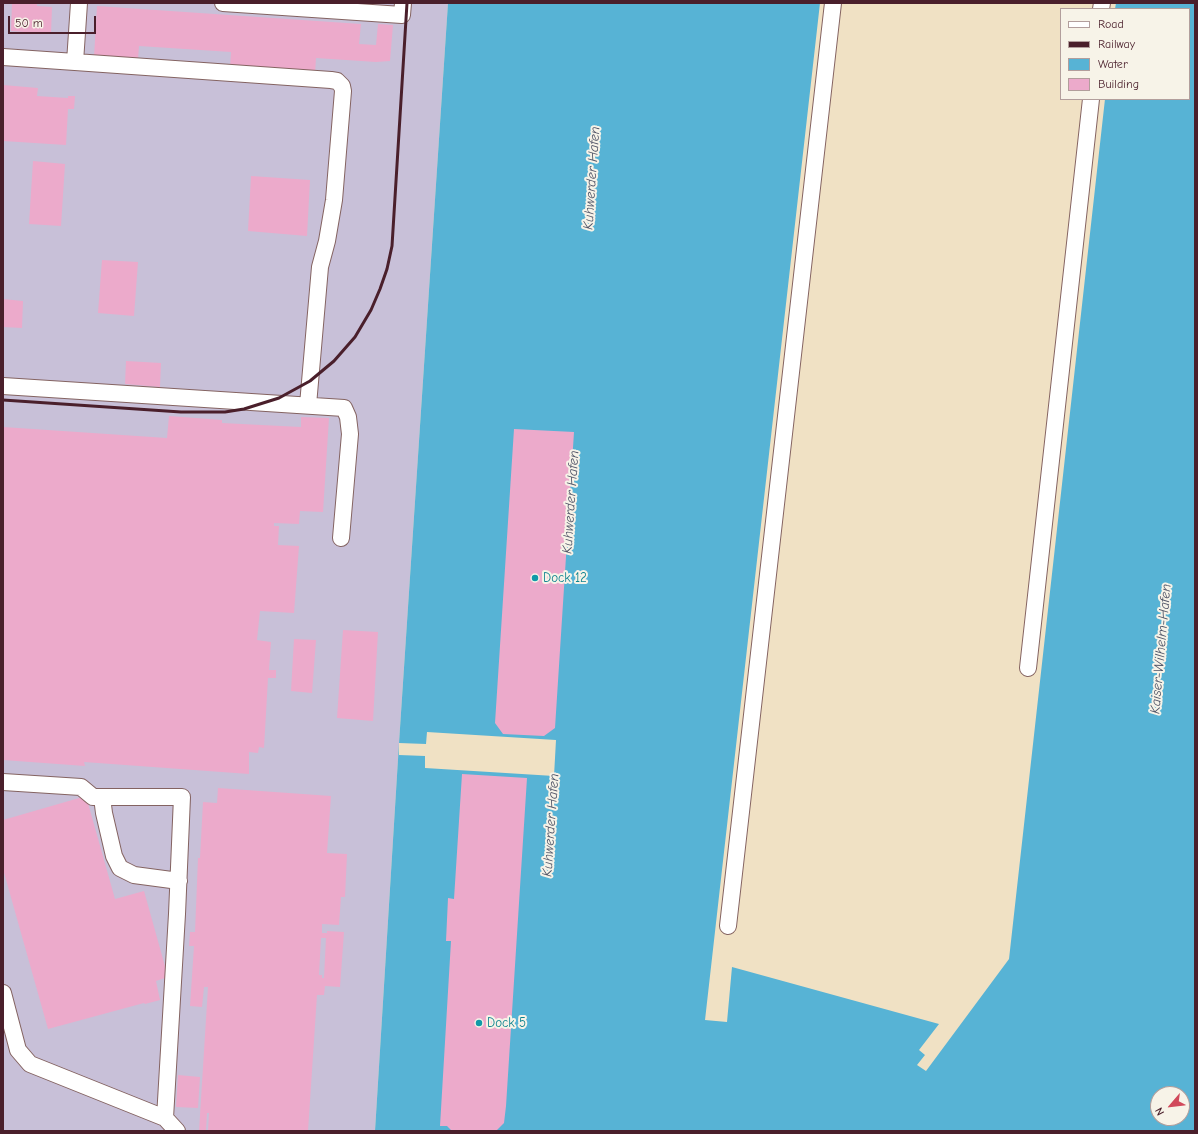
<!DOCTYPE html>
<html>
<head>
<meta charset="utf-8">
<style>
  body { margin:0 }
  #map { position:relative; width:1198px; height:1134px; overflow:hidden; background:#f0e1c4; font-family:"Comic Neue",sans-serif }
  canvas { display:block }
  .frame { position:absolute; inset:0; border:4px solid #4a1f2b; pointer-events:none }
  .legend { position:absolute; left:1060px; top:8px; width:130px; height:92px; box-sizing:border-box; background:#f7f3e8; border:1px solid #b29e9c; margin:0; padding:5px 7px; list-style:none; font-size:12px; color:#4a1f2b }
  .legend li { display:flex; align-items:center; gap:8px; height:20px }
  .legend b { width:20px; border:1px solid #b29e9c }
  .north { position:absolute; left:1150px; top:1086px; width:40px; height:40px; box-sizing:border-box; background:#f7f3e8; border:1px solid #b29e9c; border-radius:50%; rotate:242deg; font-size:11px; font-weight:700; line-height:16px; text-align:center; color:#4a1f2b }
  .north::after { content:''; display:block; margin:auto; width:14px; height:18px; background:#d1495b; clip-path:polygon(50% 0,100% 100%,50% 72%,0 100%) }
  .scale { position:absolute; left:8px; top:16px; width:88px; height:18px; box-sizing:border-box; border:2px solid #4a1f2b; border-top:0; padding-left:5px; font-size:12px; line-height:14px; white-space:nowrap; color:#4a1f2b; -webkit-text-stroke:3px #f7f3e8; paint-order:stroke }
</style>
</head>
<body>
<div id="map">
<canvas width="1198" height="1134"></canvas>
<div class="frame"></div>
<ul class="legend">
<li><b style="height:5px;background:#fff"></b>Road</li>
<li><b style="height:5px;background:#4a1f2b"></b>Railway</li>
<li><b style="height:11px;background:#57b3d5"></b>Water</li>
<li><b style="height:11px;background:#ecaacb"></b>Building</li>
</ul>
<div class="north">N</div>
<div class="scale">50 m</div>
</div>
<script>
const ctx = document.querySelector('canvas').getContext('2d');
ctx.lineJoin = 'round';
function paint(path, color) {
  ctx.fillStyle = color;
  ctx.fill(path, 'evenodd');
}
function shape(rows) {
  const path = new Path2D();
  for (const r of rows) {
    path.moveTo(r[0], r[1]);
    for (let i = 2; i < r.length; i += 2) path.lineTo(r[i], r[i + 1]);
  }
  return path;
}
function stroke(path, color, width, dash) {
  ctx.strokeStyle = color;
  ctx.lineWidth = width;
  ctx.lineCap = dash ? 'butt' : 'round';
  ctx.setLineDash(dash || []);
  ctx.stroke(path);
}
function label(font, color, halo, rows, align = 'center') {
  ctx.font = font + ' "Comic Neue",sans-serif';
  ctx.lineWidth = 4;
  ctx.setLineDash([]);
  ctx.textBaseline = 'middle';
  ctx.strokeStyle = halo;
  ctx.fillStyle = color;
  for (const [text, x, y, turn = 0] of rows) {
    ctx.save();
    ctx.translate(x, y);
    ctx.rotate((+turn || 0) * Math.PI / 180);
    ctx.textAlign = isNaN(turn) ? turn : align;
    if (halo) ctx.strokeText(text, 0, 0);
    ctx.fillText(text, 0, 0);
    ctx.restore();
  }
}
const industrial = shape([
  [3,3,448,3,399,743,375,1131,3,1131]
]);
const water = shape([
  [448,3,820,3,705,1020,727,1022,732,967,939,1024,919,1050,925,1055,917,1065,926,1071,1009,959,1105,99,1189,99,1189,9,1115,9,1116,3,1195,3,1195,1131,375,1131,399,743],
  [1158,1094,1182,1094,1182,1118,1158,1118]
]);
const pier = shape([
  [427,732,556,740,554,776,425,768,425,756,399,755,399,743,426,744]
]);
const building = shape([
  [12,3,37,3,37,6,52,7,51,34,11,31],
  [97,6,361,24,359,44,376,45,378,24,393,25,390,61,376,62,316,58,315,74,230,68,231,52,139,46,138,60,94,57],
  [3,85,38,88,37,96,68,98,68,96,75,96,74,109,68,109,66,145,3,141],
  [33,161,65,164,61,226,29,224],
  [251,176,310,180,307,236,248,231],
  [102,260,138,262,134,316,98,313],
  [3,299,23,301,22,328,3,327],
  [126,361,161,363,160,387,125,384],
  [169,416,222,420,222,423,301,427,301,417,329,418,323,512,300,511,299,524,274,523,274,526,279,526,278,545,299,546,294,613,260,611,257,640,271,642,269,670,276,670,276,678,268,678,264,748,259,747,258,753,249,752,249,774,84,762,85,766,3,760,3,427,167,438],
  [514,429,574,432,555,728,544,736,503,734,495,723],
  [343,630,378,632,373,721,337,718],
  [294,639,316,640,312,693,291,691],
  [462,774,527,778,506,1106,504,1123,496,1131,452,1131,447,1126,440,1126,451,941,446,941,448,898,454,899],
  [218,788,331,796,327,853,347,854,345,897,341,897,339,925,322,924,322,933,327,933,327,931,344,932,340,987,325,986,324,995,317,995,308,1131,208,1131,209,1113,207,1113,206,1131,199,1131,208,987,204,987,202,1007,190,1006,194,946,189,946,190,932,195,932,198,858,200,858,203,802,217,803],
  [321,938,326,938,324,978,322,978,322,975,319,975],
  [86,796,115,899,144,891,168,977,156,981,160,1000,145,1004,144,1003,48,1029,3,869,3,820],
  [178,1075,200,1077,198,1108,176,1107]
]);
const minor = shape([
  [223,3,402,15,403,3],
  [1101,9,1102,3],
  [3,57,75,62,79,3],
  [75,62,331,80,337,81,342,86,343,91,334,200,327,241,320,267,308,405],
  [3,386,344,408,348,417,350,434,341,538],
  [1028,668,1091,99],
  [3,782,81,787,93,797,182,797,177,914,165,1118],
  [102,797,104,813,114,856,120,868,134,875,179,881],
  [728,926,833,3],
  [3,993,18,1050,30,1064,165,1118,177,1131]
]);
const rail = shape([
  [3,400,181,412,225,412,244,409,279,398,310,381,334,361,355,337,371,310,380,289,387,269,392,246,407,3]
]);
const markers = [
  [535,578,4,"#0f9aa8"],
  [479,1023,4,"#0f9aa8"]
];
const cultureNames = [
  ["Dock 12",543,578],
  ["Dock 5",487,1023]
];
const waterNames = [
  ["Kuhwerder Hafen",592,178,-86],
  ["Kuhwerder Hafen",571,502,-86],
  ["Kaiser-Wilhelm-Hafen",1161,649,-85],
  ["Kuhwerder Hafen",551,825,-86]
];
paint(industrial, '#c8c0d8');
paint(water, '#57b3d5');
paint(pier, '#f0e1c4');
paint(building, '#ecaacb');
stroke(minor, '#846361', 18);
stroke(minor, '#fff', 16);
stroke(rail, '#4a1f2b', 3);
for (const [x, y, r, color] of markers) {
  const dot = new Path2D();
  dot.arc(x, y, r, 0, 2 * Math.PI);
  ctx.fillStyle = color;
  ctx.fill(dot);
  stroke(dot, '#f7f3e8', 1.5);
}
label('13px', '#0d838f', '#f7f3e8', cultureNames, 'left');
label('italic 14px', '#4f5366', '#f7f3e8', waterNames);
</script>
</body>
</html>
